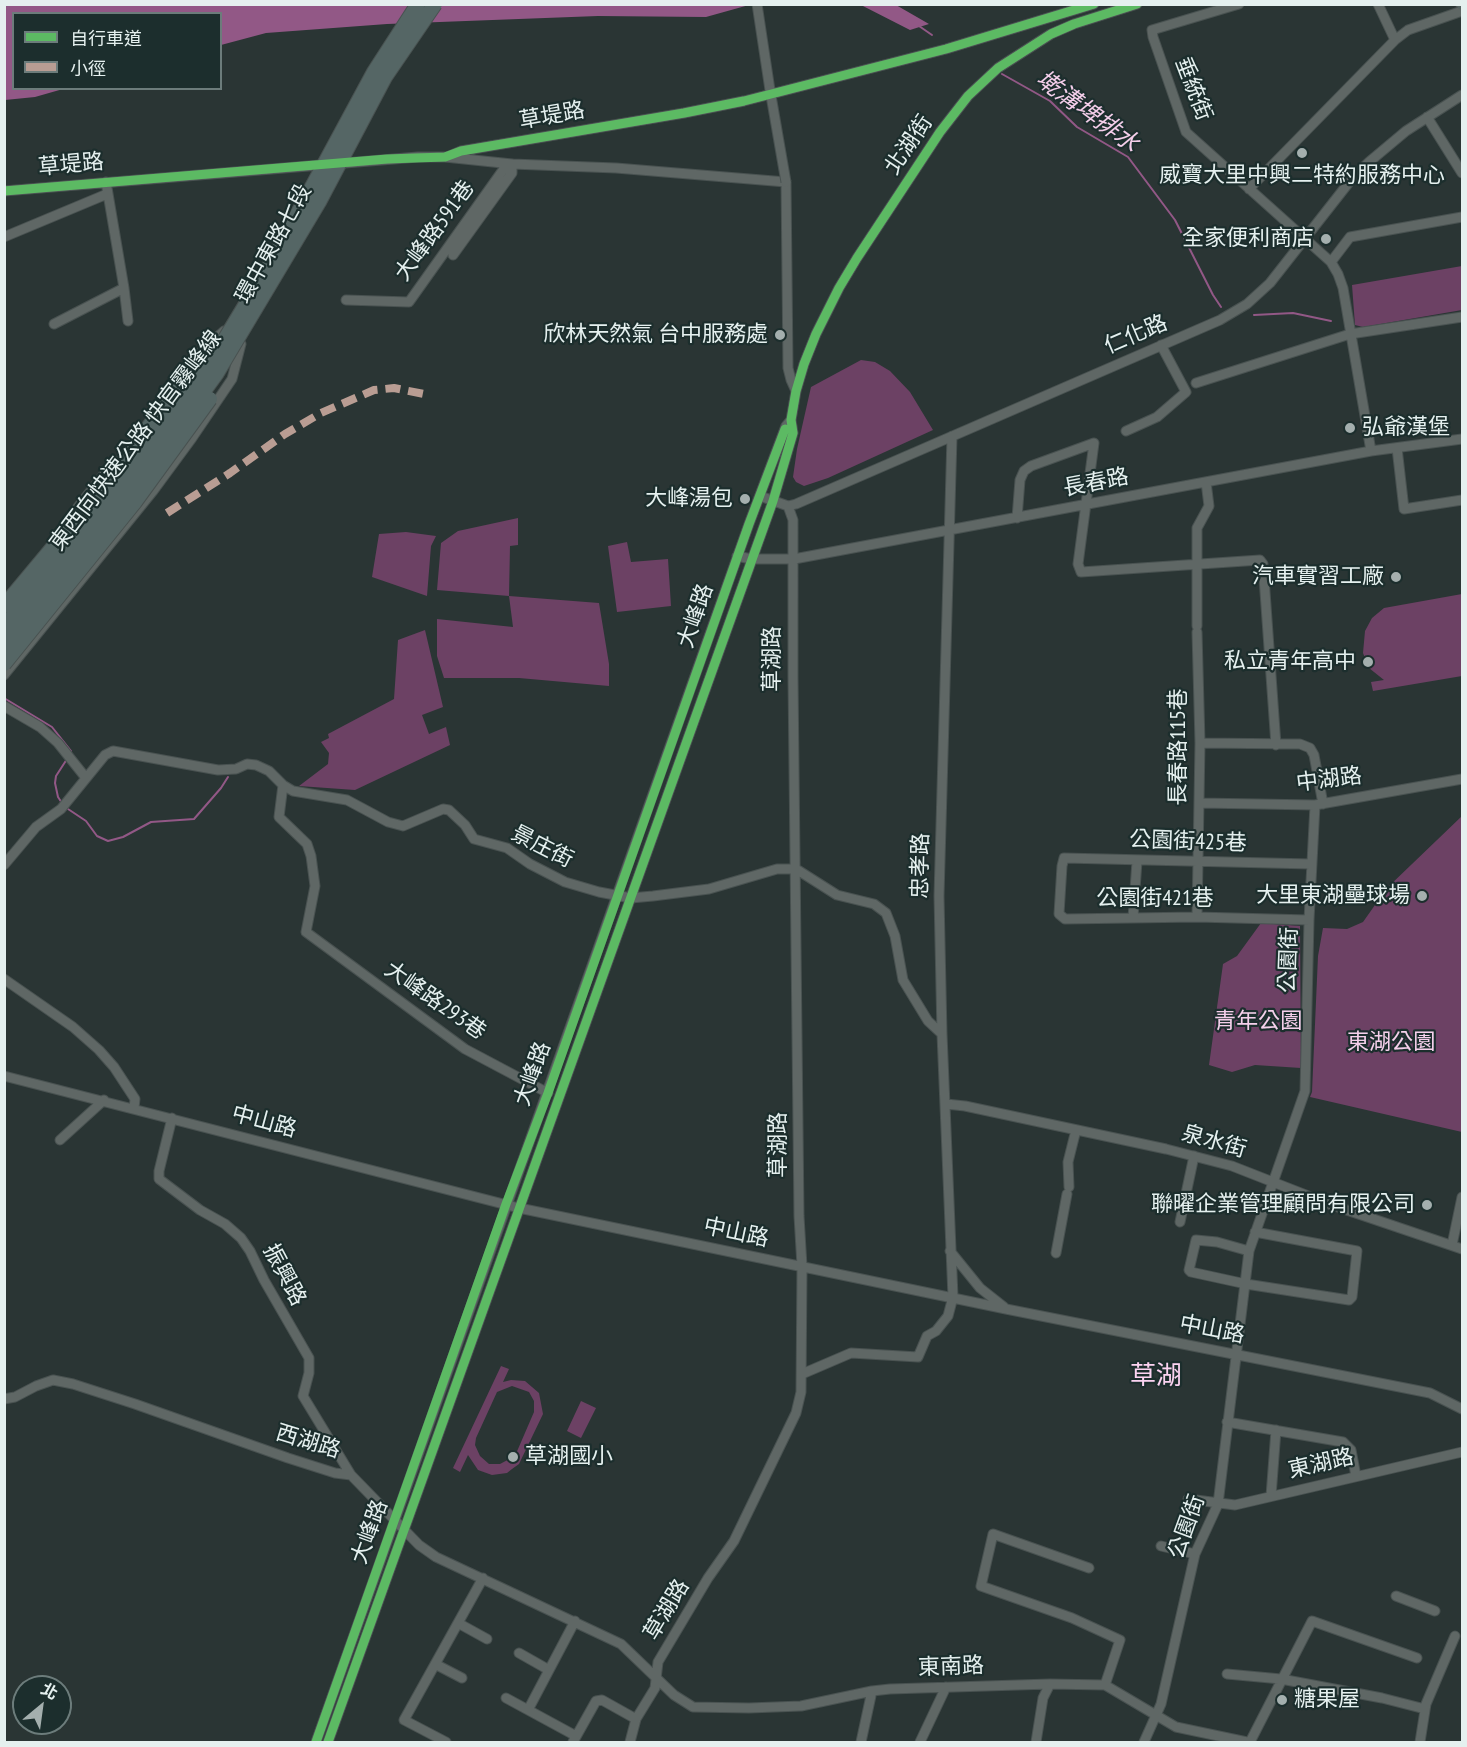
<!DOCTYPE html>
<html>
<head>
<meta charset="utf-8">
<style>
  body { margin:0 }
  #map { position:relative; width:1467px; height:1747px; overflow:hidden; background:#2a3534; font-family:"PT Sans Narrow","Noto Sans TC",sans-serif }
  canvas { display:block }
  .frame { position:absolute; inset:0; border:6px solid #e5f0ef; pointer-events:none }
  .legend { position:absolute; left:12px; top:12px; width:210px; height:78px; box-sizing:border-box; background:#1c2e2d; border:2px solid #6c7c7b; margin:0; padding:8px 10px; list-style:none; font-size:18px; color:#e5f0ef }
  .legend li { display:flex; align-items:center; gap:12px; height:30px }
  .legend b { width:30px; border:2px solid #6c7c7b }
  .north { position:absolute; left:12px; top:1675px; width:60px; height:60px; box-sizing:border-box; background:#1c2e2d; border:2px solid #6c7c7b; border-radius:50%; rotate:29deg; font-size:16px; font-weight:700; line-height:24px; text-align:center; color:#e5f0ef }
  .north::after { content:''; display:block; margin:auto; width:21px; height:27px; background:#a4afae; clip-path:polygon(50% 0,100% 100%,50% 72%,0 100%) }
</style>
</head>
<body>
<div id="map">
<canvas width="1467" height="1747"></canvas>
<div class="frame"></div>
<ul class="legend">
<li><b style="height:8px;background:#5cba63"></b>自行車道</li>
<li><b style="height:8px;background:#b99d93"></b>小徑</li>
</ul>
<div class="north">北</div>
</div>
<script>
const ctx = document.querySelector('canvas').getContext('2d');
ctx.lineJoin = 'round';
function paint(path, color) {
  ctx.fillStyle = color;
  ctx.fill(path, 'evenodd');
}
function shape(rows) {
  const path = new Path2D();
  for (const r of rows) {
    path.moveTo(r[0], r[1]);
    for (let i = 2; i < r.length; i += 2) path.lineTo(r[i], r[i + 1]);
  }
  return path;
}
function stroke(path, color, width, dash) {
  ctx.strokeStyle = color;
  ctx.lineWidth = width;
  ctx.lineCap = dash ? 'butt' : 'round';
  ctx.setLineDash(dash || []);
  ctx.stroke(path);
}
function label(font, color, halo, rows, align = 'center') {
  ctx.font = font + ' "PT Sans Narrow","Noto Sans TC",sans-serif';
  ctx.lineWidth = 4.5;
  ctx.setLineDash([]);
  ctx.textBaseline = 'middle';
  ctx.strokeStyle = halo;
  ctx.fillStyle = color;
  for (const [text, x, y, turn = 0] of rows) {
    ctx.save();
    ctx.translate(x, y);
    ctx.rotate((+turn || 0) * Math.PI / 180);
    ctx.textAlign = isNaN(turn) ? turn : align;
    if (halo) ctx.strokeText(text, 0, 0);
    ctx.fillText(text, 0, 0);
    ctx.restore();
  }
}
const green = shape([
  [1462,266,1462,310,1363,327,1355,325,1352,285],
  [861,360,875,362,890,371,910,392,933,430,828,478,804,486,796,482,793,477,797,449,811,387],
  [518,518,518,545,510,546,509,596,599,603,609,664,609,686,519,678,444,678,437,656,437,619,513,627,509,596,437,590,441,543,458,531],
  [406,532,436,536,431,546,427,596,372,577,379,534],
  [627,542,631,562,668,559,671,606,617,612,608,546],
  [1462,594,1462,676,1373,691,1371,682,1384,680,1369,668,1363,653,1365,631,1372,618,1384,608],
  [425,630,443,707,422,715,429,734,446,727,450,745,355,790,299,786,328,764,329,753,321,742,329,738,328,734,394,699,398,640],
  [1462,816,1462,1132,1310,1097,1312,1092,1318,956,1323,928,1347,929,1363,922,1387,888],
  [1261,923,1300,926,1301,1068,1255,1065,1232,1072,1209,1065,1223,964,1237,956],
  [501,1366,509,1369,503,1382,511,1380,525,1381,539,1393,543,1414,519,1464,512,1469,507,1473,492,1475,478,1470,468,1455,460,1472,453,1468],
  [512,1386,529,1392,534,1401,534,1412,515,1456,500,1464,489,1464,480,1456,475,1445,476,1438,497,1392],
  [581,1401,596,1408,581,1438,567,1431]
]);
const water = shape([
  [5,5,749,5,706,17,598,16,387,24,266,33,221,45,220,14,14,14,14,88,63,89,35,97,5,100],
  [861,5,896,5,929,24,910,30]
]);
const stream = shape([
  [919,26,932,35],
  [1002,74,1050,101,1077,127,1128,157,1175,220,1213,295,1221,307],
  [1254,315,1293,313,1331,321],
  [4,698,52,727,71,751,69,754],
  [62,803,58,797,55,783,56,776,67,759],
  [65,807,86,821,97,836,108,841,123,837,151,822,194,819,221,788,228,777]
]);
const minor = shape([
  [757,4,770,90],
  [1239,4,1152,30,1153,37,1186,132,1331,262,1338,274,1343,288,1371,451],
  [1378,4,1395,40],
  [1427,117,1462,173],
  [447,157,461,151,684,113,744,101,946,49,1094,4],
  [1249,189,1395,40,1408,30,1462,11],
  [4,191,418,157,445,157,512,164,616,168,786,182,788,368,791,380,796,391],
  [4,237,107,194],
  [453,255,512,173,512,164],
  [1331,262,1350,237,1462,217],
  [124,288,128,321],
  [346,300,409,302,503,170,512,164],
  [54,324,124,288,106,182],
  [185,369,192,360,224,331],
  [1196,383,1350,334,1462,317],
  [1126,431,1157,417,1186,392,1161,345],
  [1397,448,1404,509,1462,500],
  [760,496,788,506,796,504,1220,320,1247,304,1270,283,1354,176,1369,162,1406,131,1462,95],
  [71,516,109,468],
  [1017,518,1020,480,1024,471,1031,466,1094,443,1078,564,1081,572,1260,560,1263,564,1276,745],
  [737,556,751,559,794,559,1371,451,1462,439],
  [1197,626,1197,528,1209,506,1206,482],
  [1197,632,1200,743,1197,917],
  [4,675,153,491,192,438,232,379,241,344],
  [4,706,40,727,58,743,86,778],
  [1200,743,1300,744,1310,748,1314,755,1323,804],
  [283,785,279,817,307,844,311,856,315,886,306,932,465,1049,548,1093],
  [1200,803,1315,805,1462,779],
  [4,865,36,827,61,809,105,755,113,751,218,770,236,769,247,764,256,765,269,771,283,785,293,791,347,800,388,822,403,826,443,809,449,810,465,825,474,839,507,848,530,864,565,882,599,892,631,898,653,896,709,889,777,869,796,869,837,895,874,904,886,913,895,936,903,980,928,1021,942,1034],
  [1133,918,1137,861],
  [1309,920,1197,917,1065,919,1059,914,1062,866,1064,858,1311,864],
  [4,979,73,1027,99,1050,114,1067,135,1099,134,1108],
  [4,1076,519,1208,1006,1309,1430,1393,1462,1409],
  [946,1104,965,1106,1166,1149,1232,1166,1329,1204,1462,1249],
  [172,1118,159,1171,159,1179,200,1210,225,1224,241,1238,250,1251,264,1280,309,1358,309,1373,303,1396,351,1475],
  [60,1140,104,1100],
  [1069,1187,1068,1162,1076,1130],
  [1180,1222,1194,1156],
  [1452,1245,1462,1197],
  [950,1251,980,1288,1004,1307],
  [1249,1251,1217,1242,1196,1240,1189,1270,1191,1272,1246,1284,1349,1300,1352,1297,1357,1251,1255,1232],
  [1056,1253,1067,1194],
  [802,1374,851,1353,918,1357,927,1336,936,1331,948,1316,953,1297,942,1034,939,896,952,436],
  [4,1399,15,1397,36,1386,53,1380,73,1384,135,1404,288,1458,335,1473,351,1475,419,1545,436,1557,621,1644,674,1695,693,1707,749,1708,801,1706,872,1691,890,1689,1050,1684,1105,1685,1176,1727,1247,1742],
  [1227,1422,1343,1442,1351,1450,1356,1476],
  [1271,1496,1276,1430],
  [1188,1499,1235,1505,1462,1452],
  [1161,1546,1195,1554],
  [1089,1568,993,1534,981,1586,1072,1618,1120,1640,1105,1685],
  [1396,1596,1435,1611],
  [458,1623,487,1639],
  [519,1653,549,1670],
  [435,1664,462,1678],
  [1227,1674,1281,1679,1382,1698,1425,1709],
  [506,1698,576,1736],
  [528,1710,575,1621],
  [316,1742,749,524,786,426,791,420],
  [328,1742,773,501,793,433,791,420,796,391,804,364,816,334,839,288,857,258,940,132,968,96,998,68,1051,34,1074,24,1137,4],
  [446,1742,404,1720,483,1578],
  [573,1742,596,1701,602,1700,636,1719],
  [630,1742,636,1719,655,1688,658,1662,708,1578,734,1541,796,1413,801,1392,802,1266,799,1216,793,677,793,520,788,506],
  [861,1742,872,1691],
  [920,1742,946,1687],
  [1036,1742,1043,1698,1050,1684],
  [1144,1742,1161,1704,1195,1554,1218,1504,1249,1251,1305,1091,1309,920,1315,805],
  [1250,1742,1312,1621,1417,1658],
  [1420,1742,1426,1704,1455,1636]
]);
const major = shape([
  [1462,4,1462,5]
]);
const minorBridge = shape([
  [770,90,786,182]
]);
const highwayBridge = shape([
  [4,606,100,491,193,368,211,349],
  [4,627,125,478,175,413,211,362,272,261,374,72,418,4],
  [4,645,141,477,217,373,319,202,385,77,435,4],
  [4,664,135,502,210,399]
]);
const quiet = shape([
  [167,513,230,473,285,434,321,413,374,390,394,388,424,394]
]);
const cycleway = shape([
  [4,191,387,159,445,157,461,151,684,113,744,101,946,49,1094,4],
  [316,1742,506,1204,548,1093,749,524,785,429],
  [328,1742,773,501,793,433,791,420,796,391,804,364,816,334,839,288,857,258,940,132,968,96,998,68,1051,34,1074,24,1137,4]
]);
const markers = [
  [1302,153,6,"#a4afae"],
  [1326,239,6,"#a4afae"],
  [780,335,6,"#a4afae"],
  [1350,428,6,"#a4afae"],
  [745,499,6,"#a4afae"],
  [1396,577,6,"#a4afae"],
  [1368,662,6,"#a4afae"],
  [1422,896,6,"#a4afae"],
  [1427,1205,6,"#a4afae"],
  [513,1457,6,"#a4afae"],
  [1282,1700,6,"#a4afae"]
];
const streetNames = [
  ["垂統街",1193,89,69],
  ["草堤路",552,116,-10],
  ["北湖街",909,145,-56],
  ["草堤路",71,165,-5],
  ["大峰路591巷",435,231,-54],
  ["環中東路七段",274,244,-61],
  ["仁化路",1136,335,-23],
  ["東西向快速公路 快官霧峰線",136,441,-53],
  ["長春路",1096,483,-11],
  ["大峰路",696,616,-71],
  ["草湖路",773,659,-90],
  ["長春路115巷",1179,747,-90],
  ["中湖路",1329,780,-7],
  ["公園街425巷",1188,842,2],
  ["景庄街",542,847,27],
  ["忠孝路",921,866,-89],
  ["公園街421巷",1155,899],
  ["公園街",1289,960,-88],
  ["大峰路293巷",435,1001,35],
  ["大峰路",533,1074,-70],
  ["中山路",264,1122,15],
  ["泉水街",1214,1142,16],
  ["草湖路",779,1145,-90],
  ["中山路",736,1233,12],
  ["振興路",284,1275,62],
  ["中山路",1212,1330,11],
  ["西湖路",308,1442,17],
  ["東湖路",1321,1464,-13],
  ["公園街",1187,1527,-70],
  ["大峰路",370,1532,-70],
  ["草湖路",667,1610,-59],
  ["東南路",951,1667,-2]
];
const poiNames = [
  ["威寶大里中興二特約服務中心",1302,176,"center"],
  ["全家便利商店",1314,239],
  ["欣林天然氣 台中服務處",768,335],
  ["弘爺漢堡",1362,428,"left"],
  ["大峰湯包",733,499],
  ["汽車實習工廠",1384,577],
  ["私立青年高中",1356,662],
  ["大里東湖壘球場",1410,896],
  ["聯曜企業管理顧問有限公司",1415,1205],
  ["草湖國小",525,1457,"left"],
  ["糖果屋",1294,1700,"left"]
];
const parkNames = [
  ["青年公園",1258,1022],
  ["東湖公園",1391,1043]
];
const waterNames = [
  ["墘溝埤排水",1087,112,36]
];
const quarterNames = [
  ["草湖",1156,1377]
];
paint(green, '#6c4164');
paint(water, '#925886');
stroke(stream, '#925886', 2);
stroke(minor, '#495251', 11);
stroke(major, '#495251', 13);
stroke(minor, '#5f6765', 9);
stroke(major, '#566463', 10);
stroke(minorBridge, '#495251', 11, []);
stroke(highwayBridge, '#495251', 16, []);
stroke(minorBridge, '#5f6765', 9);
stroke(highwayBridge, '#556665', 14);
stroke(quiet, '#b99d93', 8, [15, 8]);
stroke(cycleway, '#5cba63', 9);
for (const [x, y, r, color] of markers) {
  const dot = new Path2D();
  dot.arc(x, y, r, 0, 2 * Math.PI);
  ctx.fillStyle = color;
  ctx.fill(dot);
  stroke(dot, '#1c2e2d', 2);
}
label('22px', '#e5f0ef', '#1c2e2d', streetNames);
label('22px', '#e5f0ef', '#1c2e2d', poiNames, 'right');
label('22px', '#f5d0eb', '#1c2e2d', parkNames);
label('italic 24px', '#f4ceea', '#1c2e2d', waterNames);
label('26px', '#fbd3f1', '#1c2e2d', quarterNames);
</script>
</body>
</html>
